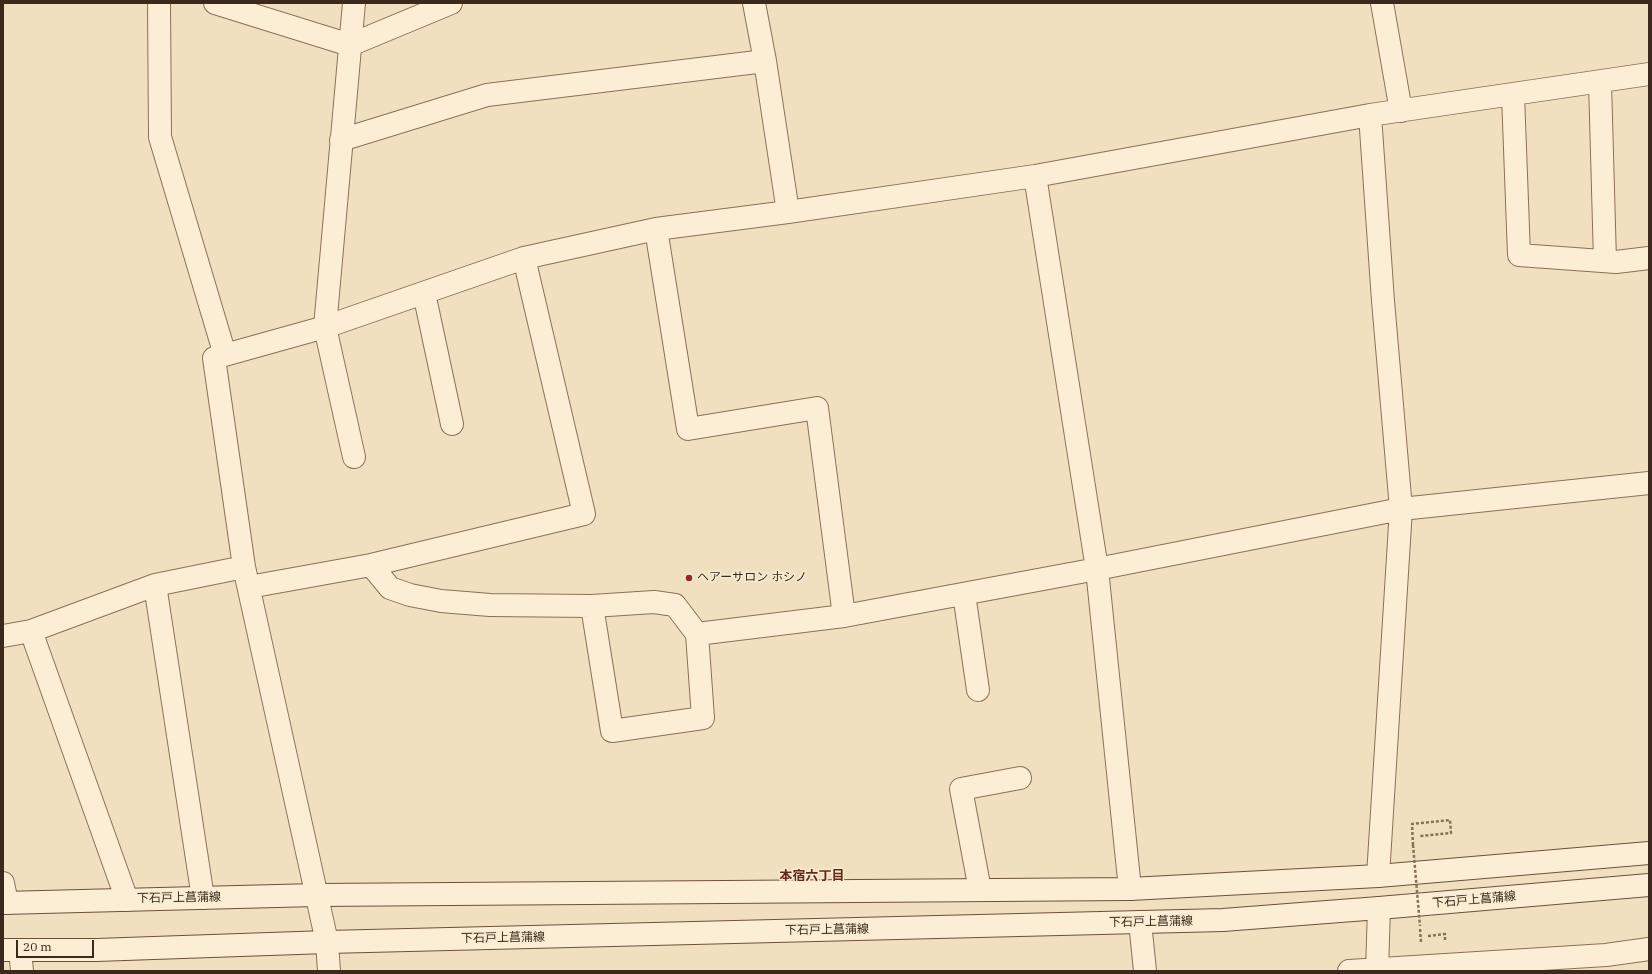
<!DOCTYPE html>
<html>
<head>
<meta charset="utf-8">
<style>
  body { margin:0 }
  #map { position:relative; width:1652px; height:974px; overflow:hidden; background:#f0e0c0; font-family:"IBM Plex Serif",serif }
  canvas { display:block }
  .frame { position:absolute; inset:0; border:4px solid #3a291c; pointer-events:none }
  .scale { position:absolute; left:16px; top:940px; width:78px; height:18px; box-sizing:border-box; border:2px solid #3a291c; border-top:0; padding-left:5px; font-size:12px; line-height:14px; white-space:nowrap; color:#3a291c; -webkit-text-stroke:3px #f7ebd1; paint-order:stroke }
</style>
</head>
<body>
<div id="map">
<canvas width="1652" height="974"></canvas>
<div class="frame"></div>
<div class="scale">20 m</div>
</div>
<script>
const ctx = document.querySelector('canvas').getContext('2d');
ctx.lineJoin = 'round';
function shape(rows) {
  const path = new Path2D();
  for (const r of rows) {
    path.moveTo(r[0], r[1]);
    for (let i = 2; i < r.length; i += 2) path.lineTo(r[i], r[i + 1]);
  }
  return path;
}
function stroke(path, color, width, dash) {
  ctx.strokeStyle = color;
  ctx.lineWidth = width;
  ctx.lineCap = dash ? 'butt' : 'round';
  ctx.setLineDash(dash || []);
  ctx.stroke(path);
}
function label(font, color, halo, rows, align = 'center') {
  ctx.font = font + ' "IBM Plex Serif","Noto Sans JP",serif';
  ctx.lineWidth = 3;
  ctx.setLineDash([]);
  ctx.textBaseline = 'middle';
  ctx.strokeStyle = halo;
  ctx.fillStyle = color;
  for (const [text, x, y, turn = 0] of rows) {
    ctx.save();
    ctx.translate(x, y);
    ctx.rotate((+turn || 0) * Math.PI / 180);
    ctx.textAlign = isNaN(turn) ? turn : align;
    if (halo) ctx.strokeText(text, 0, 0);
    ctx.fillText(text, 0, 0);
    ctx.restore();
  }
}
const path = shape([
  [1413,845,1412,824,1450,820,1451,833,1420,836],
  [1420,929,1421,942],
  [1428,936,1445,934,1445,940]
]);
const street = shape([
  [159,3,160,137,225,355],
  [215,3,350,45,451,3],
  [754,3,765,61,788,212],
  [1382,3,1401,111],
  [1600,82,1605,261],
  [1513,95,1519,255,1616,262,1649,258],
  [1370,115,1383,301,1401,509,1378,876],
  [341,140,487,95,765,61],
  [1035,176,1097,569,1130,889],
  [656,229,688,429,817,408,844,616],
  [424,293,452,424],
  [354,457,325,327,354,3],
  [371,565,390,588,410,595,441,601,490,605,592,606,654,602,675,605,697,634,703,718,612,731,592,606],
  [155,585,203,898],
  [249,587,371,565,584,514,524,258],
  [964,594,978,690],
  [31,631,127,900],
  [697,634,844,616,1097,569,1401,509,1649,483],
  [3,636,31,631,155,585,244,567],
  [3,883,7,903],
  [980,890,961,789,1020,778],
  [1140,922,1145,971],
  [20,950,22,971],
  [329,971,327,942,244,567,214,358,325,327,524,258,656,229,788,212,1035,176,1370,115,1649,74],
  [1349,971,1606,955,1649,949],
  [1377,971,1379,908]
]);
const secondary = shape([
  [3,903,316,895,1130,889,1378,876,1649,853],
  [3,950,96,950,327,942,1223,920,1379,908,1649,885]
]);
const pathBridge = shape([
  [1413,845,1420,926]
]);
const markers = [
  [689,578,4,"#9d242a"]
];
const poiNames = [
  ["ヘアーサロン ホシノ",697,578]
];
const streetNames = [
  ["下石戸上菖蒲線",179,898,-1],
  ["下石戸上菖蒲線",1474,900,-5],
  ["下石戸上菖蒲線",1151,922,-1],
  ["下石戸上菖蒲線",827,930,-1],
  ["下石戸上菖蒲線",503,938,-1]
];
const neighbourhoodNames = [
  ["本宿六丁目",812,876]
];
stroke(street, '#8b7057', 24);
stroke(secondary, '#6c513a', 24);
stroke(path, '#8b7057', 2.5, [3, 2]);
stroke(street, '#fbeed4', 22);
stroke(secondary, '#fbeed4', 22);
stroke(pathBridge, '#8b7057', 2.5, [3, 2]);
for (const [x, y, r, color] of markers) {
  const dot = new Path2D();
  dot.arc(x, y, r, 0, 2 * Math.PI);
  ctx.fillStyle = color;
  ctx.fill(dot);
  stroke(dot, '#f7ebd1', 1.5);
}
label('12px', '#3a291c', '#f7ebd1', poiNames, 'left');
label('12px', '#3a291c', '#f7ebd1', streetNames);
label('bold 13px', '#692719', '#f7ebd1', neighbourhoodNames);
</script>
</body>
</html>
